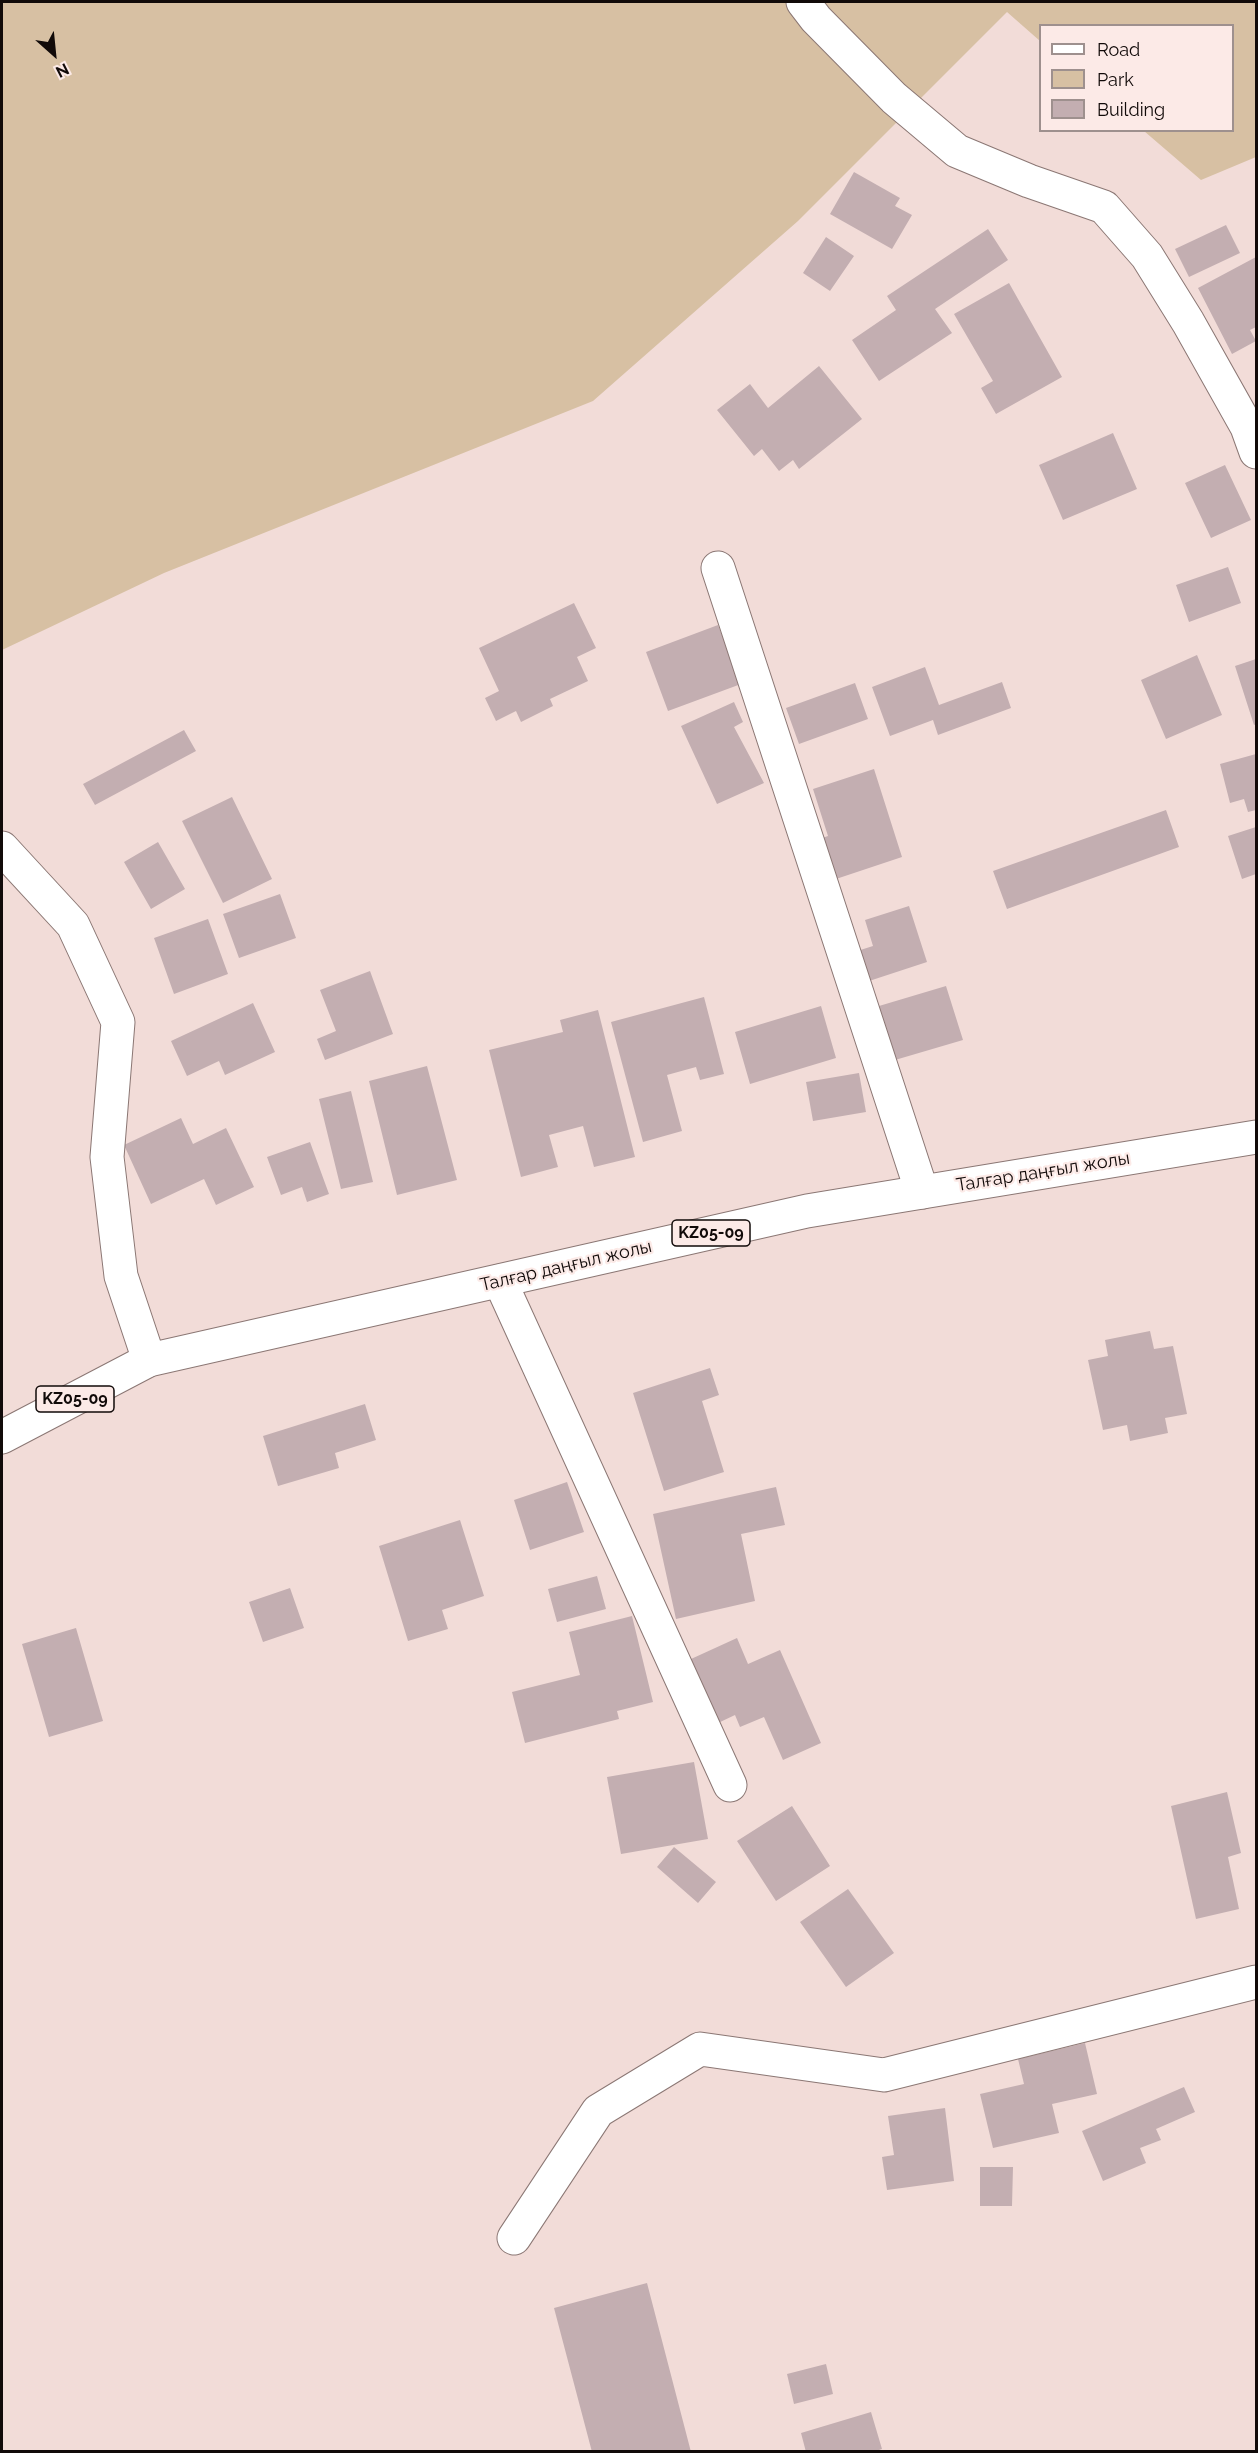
<!DOCTYPE html>
<html>
<head>
<meta charset="utf-8">
<style>
  body { margin:0 }
  #map { position:relative; width:1258px; height:2453px; overflow:hidden; background:#f2dcd8; font-family:Raleway,sans-serif }
  canvas { display:block }
  .frame { position:absolute; inset:0; border:3px solid #110a09; pointer-events:none }
  .legend { position:absolute; left:1039px; top:24px; width:195px; height:108px; box-sizing:border-box; background:#fceae7; border:2px solid #9e908e; margin:0; padding:8px 10px; list-style:none; font-size:18px; color:#110a09 }
  .legend li { display:flex; align-items:center; gap:12px; height:30px }
  .legend b { width:30px; border:2px solid #9e908e }
  .north { position:absolute; left:24px; top:24px; width:60px; height:60px; -webkit-text-stroke:4px #fceae7; paint-order:stroke; rotate:153deg; font-size:16px; font-weight:700; line-height:24px; text-align:center; color:#110a09 }
  .north::after { content:''; display:block; margin:auto; width:21px; height:27px; background:#110a09; clip-path:polygon(50% 0,100% 100%,50% 72%,0 100%) }
</style>
</head>
<body>
<div id="map">
<canvas width="1258" height="2453"></canvas>
<div class="frame"></div>
<ul class="legend">
<li><b style="height:8px;background:#fff"></b>Road</li>
<li><b style="height:16px;background:#d7c0a3"></b>Park</li>
<li><b style="height:16px;background:#c3aeb1"></b>Building</li>
</ul>
<div class="north">N</div>
</div>
<script>
const ctx = document.querySelector('canvas').getContext('2d');
ctx.lineJoin = 'round';
function paint(path, color) {
  ctx.fillStyle = color;
  ctx.fill(path, 'evenodd');
}
function shape(rows) {
  const path = new Path2D();
  for (const r of rows) {
    path.moveTo(r[0], r[1]);
    for (let i = 2; i < r.length; i += 2) path.lineTo(r[i], r[i + 1]);
  }
  return path;
}
function stroke(path, color, width, dash) {
  ctx.strokeStyle = color;
  ctx.lineWidth = width;
  ctx.lineCap = dash ? 'butt' : 'round';
  ctx.setLineDash(dash || []);
  ctx.stroke(path);
}
function label(font, color, halo, rows, align = 'center') {
  ctx.font = font + ' Raleway,sans-serif';
  ctx.lineWidth = 4.5;
  ctx.setLineDash([]);
  ctx.textBaseline = 'middle';
  ctx.strokeStyle = halo;
  ctx.fillStyle = color;
  for (const [text, x, y, turn = 0] of rows) {
    ctx.save();
    ctx.translate(x, y);
    ctx.rotate((+turn || 0) * Math.PI / 180);
    ctx.textAlign = isNaN(turn) ? turn : align;
    if (halo) ctx.strokeText(text, 0, 0);
    ctx.fillText(text, 0, 0);
    ctx.restore();
  }
}
const green = shape([
  [2,2,1256,2,1256,157,1201,180,1144,131,1232,130,1232,26,1040,26,1040,41,1007,12,798,221,593,401,164,573,2,650]
]);
const building = shape([
  [854,172,900,198,895,206,912,215,892,249,830,214],
  [1226,225,1240,253,1189,277,1175,249],
  [988,229,1008,260,935,309,952,333,879,381,852,340,896,310,887,296],
  [826,237,854,256,830,291,803,273],
  [1256,257,1256,327,1250,330,1256,341,1232,354,1198,288],
  [1009,283,1062,377,996,414,981,388,993,381,954,314],
  [819,366,862,419,799,469,793,460,779,471,762,449,754,456,717,410,750,384,768,408],
  [1113,433,1137,489,1063,520,1039,465],
  [1225,465,1251,520,1211,538,1185,483],
  [1228,567,1241,603,1189,622,1176,585],
  [574,603,596,648,577,657,588,681,550,699,553,706,521,722,516,711,496,721,485,698,499,691,479,648],
  [718,625,741,684,668,711,646,652],
  [1197,655,1222,715,1166,739,1141,680],
  [1256,659,1256,724,1254,725,1235,666],
  [925,667,939,705,1002,682,1011,708,938,735,933,720,890,736,872,687],
  [855,683,868,719,799,744,786,708],
  [734,702,743,722,734,727,764,783,717,804,681,726],
  [184,730,196,751,95,805,83,784],
  [1256,754,1256,810,1248,812,1244,799,1230,803,1220,764],
  [874,769,902,857,833,880,819,839,828,836,813,789],
  [232,797,272,879,223,903,182,821],
  [1166,810,1179,847,1007,909,993,871],
  [1256,827,1256,874,1242,879,1228,836],
  [158,842,185,889,151,909,124,862],
  [280,894,296,938,239,958,223,914],
  [909,906,927,962,863,983,854,952,873,946,865,920],
  [208,919,228,974,174,994,154,938],
  [370,971,393,1034,325,1060,317,1039,336,1031,320,990],
  [946,986,963,1040,895,1060,879,1006],
  [704,997,724,1074,700,1080,696,1067,667,1075,682,1131,643,1142,611,1022],
  [253,1003,275,1052,225,1075,219,1061,187,1076,171,1041],
  [821,1006,836,1058,750,1084,735,1032],
  [598,1010,635,1157,594,1167,583,1126,549,1135,558,1167,521,1177,489,1050,563,1032,560,1020],
  [427,1066,457,1180,397,1195,369,1081],
  [859,1073,866,1112,813,1121,806,1082],
  [351,1091,373,1182,341,1189,319,1099],
  [181,1118,193,1144,226,1128,254,1187,216,1205,204,1179,151,1204,124,1145],
  [310,1142,329,1194,307,1202,302,1187,281,1195,267,1157],
  [1150,1331,1154,1349,1173,1346,1187,1414,1165,1418,1168,1433,1130,1441,1127,1425,1103,1430,1088,1360,1108,1356,1105,1340],
  [710,1368,719,1395,702,1401,724,1472,664,1491,633,1393],
  [365,1404,376,1440,335,1453,339,1468,278,1486,263,1436],
  [567,1482,584,1532,530,1550,514,1500],
  [776,1487,785,1525,741,1534,755,1601,676,1619,653,1514],
  [460,1520,484,1596,442,1610,448,1629,408,1641,379,1546],
  [597,1576,606,1609,557,1622,548,1589],
  [290,1588,304,1628,263,1642,249,1602],
  [632,1616,653,1702,617,1711,619,1719,525,1743,512,1692,580,1675,569,1632],
  [76,1628,103,1721,49,1737,22,1644],
  [737,1638,748,1664,780,1650,821,1743,783,1760,764,1717,740,1727,735,1715,718,1723,691,1659],
  [694,1762,708,1839,621,1854,607,1777],
  [1227,1792,1241,1853,1228,1857,1239,1909,1196,1919,1171,1806],
  [792,1806,830,1866,776,1901,737,1841],
  [674,1847,716,1882,698,1903,657,1867],
  [848,1889,894,1953,846,1987,800,1922],
  [1085,2043,1097,2094,1052,2104,1059,2133,993,2148,980,2094,1024,2084,1018,2059],
  [1184,2087,1195,2112,1156,2129,1161,2140,1140,2148,1146,2163,1103,2181,1082,2131],
  [945,2108,954,2181,887,2190,882,2157,894,2155,888,2116],
  [980,2167,1013,2167,1012,2206,980,2206],
  [647,2283,691,2452,592,2452,554,2308],
  [826,2364,833,2394,794,2404,787,2374],
  [871,2412,882,2449,873,2452,806,2452,801,2433]
]);
const minor = shape([
  [803,2,816,19,894,98,957,151,1029,181,1104,207,1147,256,1188,322,1247,427,1256,452],
  [718,568,922,1192],
  [2,848,73,925,118,1022,107,1157,121,1276,149,1360],
  [500,1281,730,1785],
  [514,2238,598,2111,700,2049,884,2075,1256,1982]
]);
const major = shape([
  [2,1437,149,1360,807,1211,1256,1137]
]);
const shields = [
  [711,1233,78],
  [75,1399,78]
];
const shieldNames = [
  ["KZ05-09",711,1233],
  ["KZ05-09",75,1399]
];
const streetNames = [
  ["Талғар даңғыл жолы",1043,1172,-9],
  ["Талғар даңғыл жолы",566,1266,-13]
];
paint(green, '#d7c0a3');
paint(building, '#c3aeb1');
stroke(minor, '#8b7774', 35);
stroke(major, '#8b7774', 35);
stroke(minor, '#fff', 33);
stroke(major, '#fff', 33);
for (const [x, y, w] of shields) {
  const box = new Path2D();
  box.roundRect(x - w / 2, y - 13, w, 26, 4.5);
  ctx.fillStyle = '#fceae7';
  ctx.fill(box);
  stroke(box, '#110a09', 1.5);
}
label('bold 16px', '#110a09', null, shieldNames);
label('18px', '#110a09', '#fceae7', streetNames);
</script>
</body>
</html>
